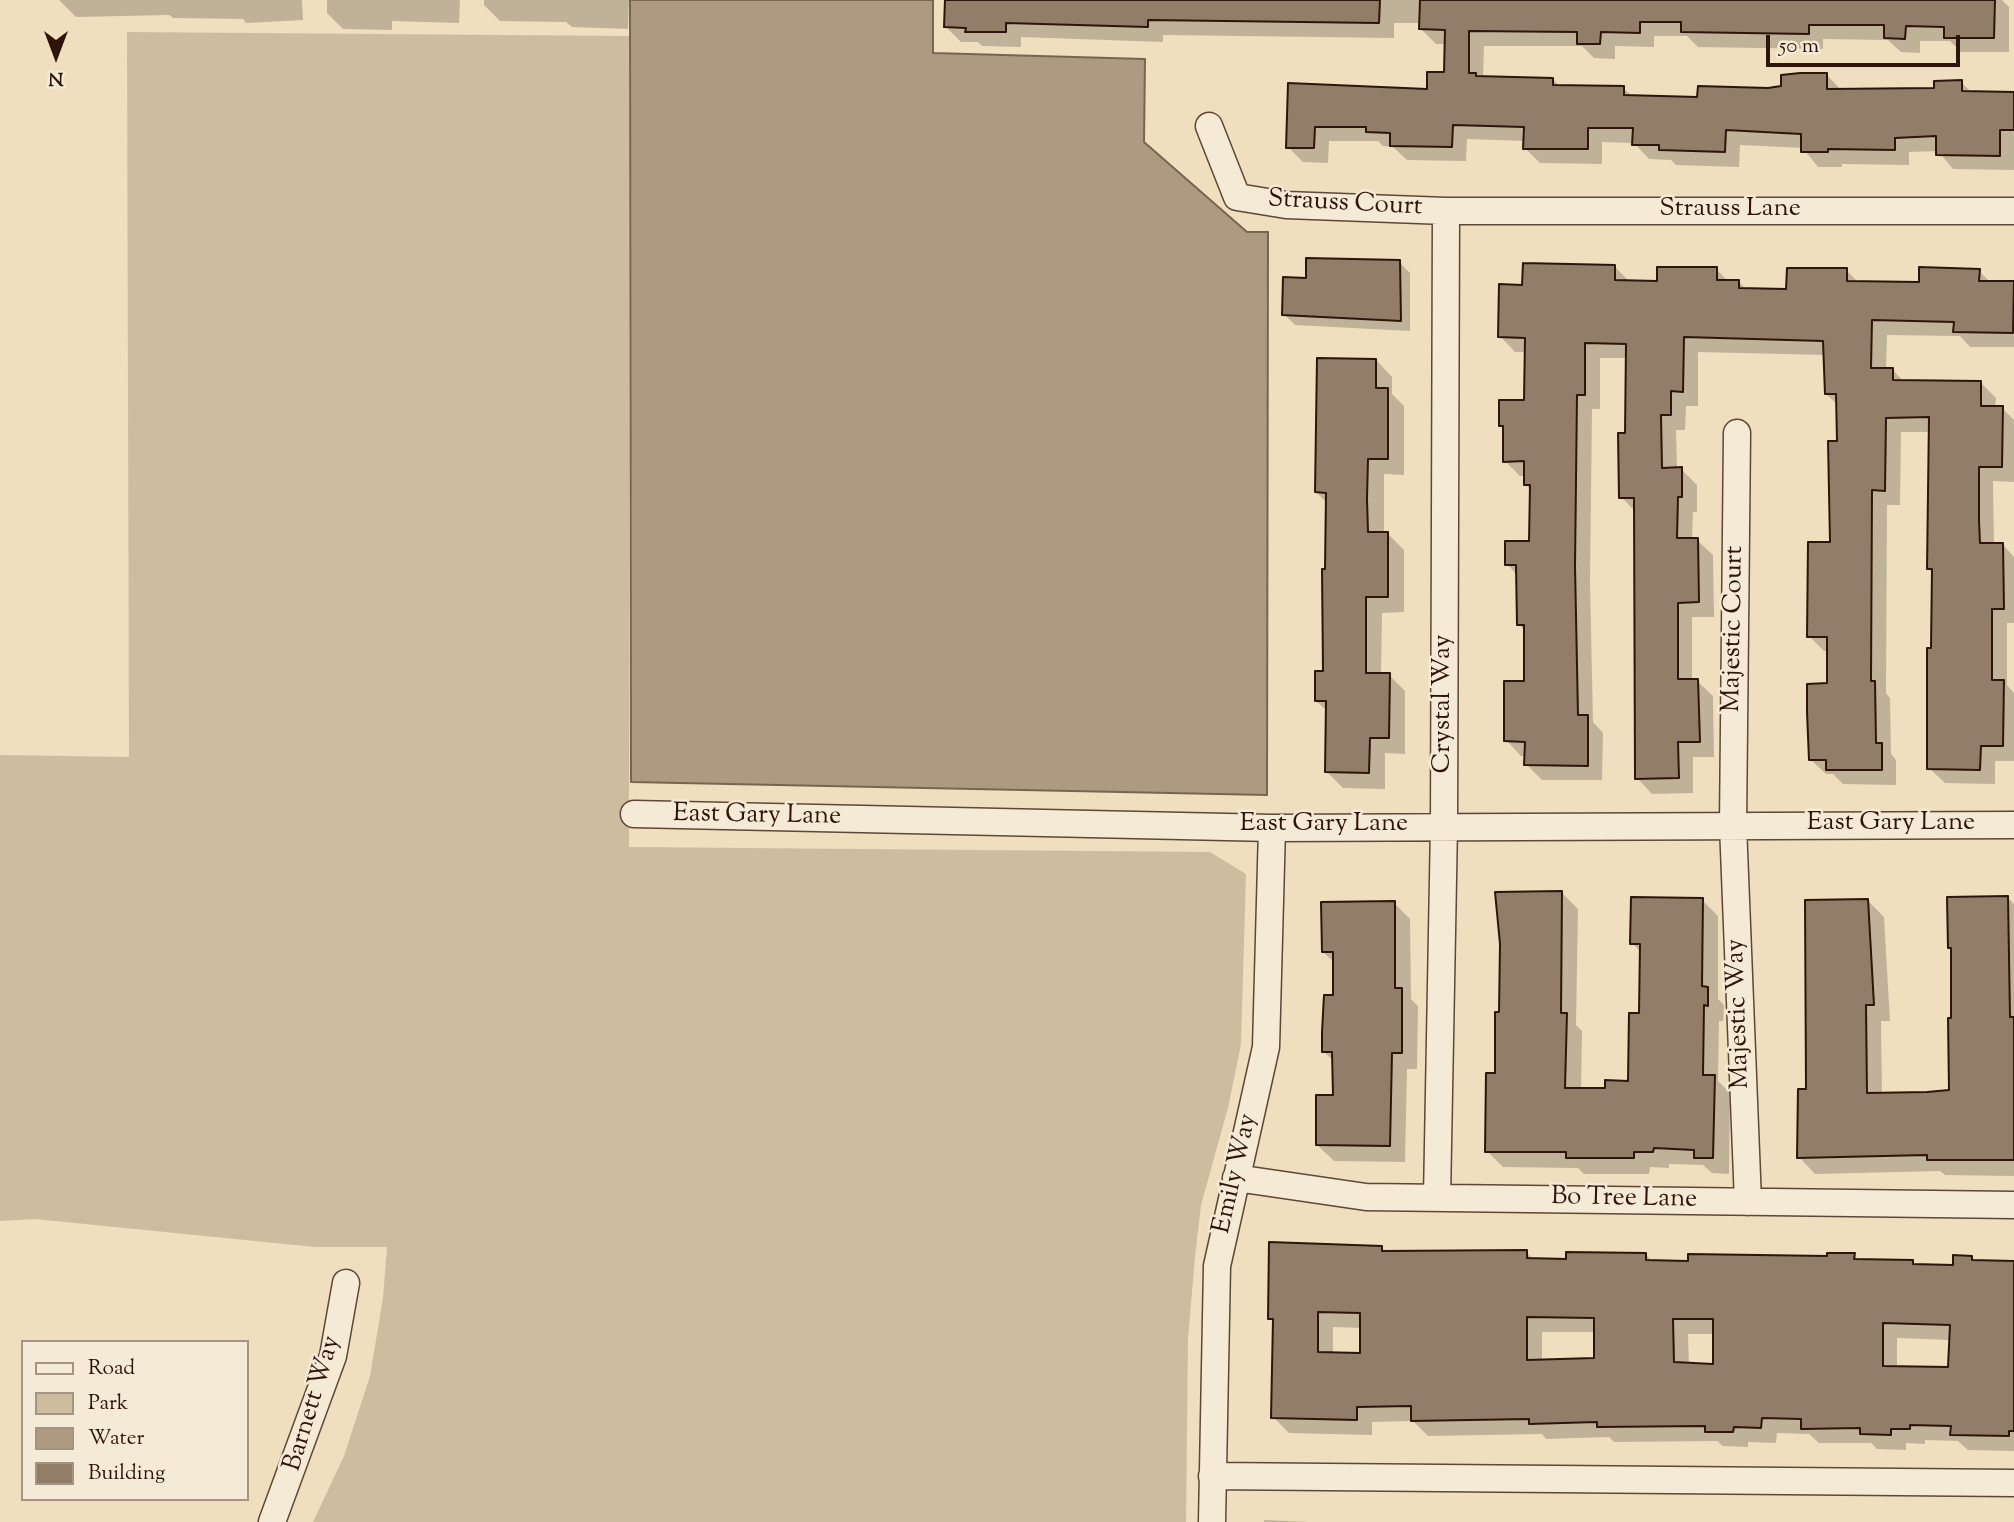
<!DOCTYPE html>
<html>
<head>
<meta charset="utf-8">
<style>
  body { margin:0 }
  #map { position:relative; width:2014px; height:1522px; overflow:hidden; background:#efdfbe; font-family:"Sorts Mill Goudy",serif }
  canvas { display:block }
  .legend { position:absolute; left:21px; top:1340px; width:228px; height:161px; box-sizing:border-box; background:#f5ead5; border:2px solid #a59484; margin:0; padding:9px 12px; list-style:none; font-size:21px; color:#2e140a }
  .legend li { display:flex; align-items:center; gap:14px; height:35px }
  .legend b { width:35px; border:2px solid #a59484 }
  .north { position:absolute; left:21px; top:21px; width:70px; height:70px; -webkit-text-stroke:5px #f5ead5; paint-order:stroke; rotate:180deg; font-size:19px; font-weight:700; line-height:28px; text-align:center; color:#2e140a }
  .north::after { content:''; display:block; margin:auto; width:24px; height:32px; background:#2e140a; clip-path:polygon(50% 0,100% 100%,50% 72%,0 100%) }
  .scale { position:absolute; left:1766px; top:35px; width:194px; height:32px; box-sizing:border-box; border:4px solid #2e140a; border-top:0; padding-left:9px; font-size:21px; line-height:24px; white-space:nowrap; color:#2e140a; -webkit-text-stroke:5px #f5ead5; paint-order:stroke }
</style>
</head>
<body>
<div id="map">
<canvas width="2014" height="1522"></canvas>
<ul class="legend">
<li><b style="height:9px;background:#f5ead5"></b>Road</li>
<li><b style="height:19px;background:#cebc9f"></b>Park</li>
<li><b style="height:19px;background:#ad9a81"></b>Water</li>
<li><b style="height:19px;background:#927e68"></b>Building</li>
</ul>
<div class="north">N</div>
<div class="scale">50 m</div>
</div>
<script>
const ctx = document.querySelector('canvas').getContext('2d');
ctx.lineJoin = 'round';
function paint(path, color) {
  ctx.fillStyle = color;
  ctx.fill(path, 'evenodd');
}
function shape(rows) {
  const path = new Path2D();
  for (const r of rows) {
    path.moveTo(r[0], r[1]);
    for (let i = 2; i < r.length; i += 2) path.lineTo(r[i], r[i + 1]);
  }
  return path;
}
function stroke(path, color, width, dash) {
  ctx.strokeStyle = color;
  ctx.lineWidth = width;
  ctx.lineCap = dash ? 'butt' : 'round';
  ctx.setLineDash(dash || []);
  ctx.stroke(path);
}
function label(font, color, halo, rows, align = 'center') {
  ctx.font = font + ' "Sorts Mill Goudy",serif';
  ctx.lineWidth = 5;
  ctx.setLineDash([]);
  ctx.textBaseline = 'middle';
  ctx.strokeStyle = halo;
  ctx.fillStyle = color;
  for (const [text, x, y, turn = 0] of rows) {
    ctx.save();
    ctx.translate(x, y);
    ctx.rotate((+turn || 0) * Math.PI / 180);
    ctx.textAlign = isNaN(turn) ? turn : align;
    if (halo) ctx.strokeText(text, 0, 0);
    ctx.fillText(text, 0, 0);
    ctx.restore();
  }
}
const green = shape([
  [127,32,629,36,629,847,1210,852,1246,874,1241,1044,1228,1108,1201,1205,1195,1257,1188,1338,1186,1522,313,1522,344,1456,370,1376,383,1298,387,1247,315,1247,35,1219,0,1221,0,755,129,757]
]);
const water = shape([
  [630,0,933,0,933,53,1145,59,1144,142,1247,232,1268,232,1267,795,631,782,630,0]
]);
const shadow = shape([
  [59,0,302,0,303,20,246,23,243,19,173,18,169,15,76,17],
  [327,0,460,0,459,23,392,21,392,30,343,29,327,13],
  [484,0,629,0,628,29,572,27,566,22,500,21,484,5],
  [946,0,2002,0,2009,7,2009,52,1961,52,1950,41,1920,41,1920,53,1901,52,1888,40,1823,39,1823,49,1698,47,1687,36,1654,36,1654,47,1615,46,1615,59,1594,58,1582,46,1484,46,1483,78,1553,79,1560,87,1623,88,1633,97,1699,99,1768,90,1827,75,1842,91,1936,90,1961,82,1972,93,2014,94,2014,170,1953,169,1938,151,1909,152,1909,165,1842,164,1842,167,1818,167,1803,148,1740,145,1739,167,1676,165,1671,160,1649,159,1634,143,1602,142,1602,164,1540,163,1525,148,1525,141,1467,139,1466,161,1407,160,1393,147,1383,146,1378,141,1329,141,1328,163,1303,162,1288,147,1289,85,1428,91,1445,74,1446,44,1436,44,1421,29,1421,23,1394,23,1394,38,1163,35,1163,42,1021,37,1021,47,982,46,978,42,961,42,946,27],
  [1399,262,1410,273,1410,331,1295,325,1284,314],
  [1615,267,1630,282,1658,283,1716,269,1729,282,1739,282,1747,290,1788,291,1846,270,1859,283,1921,284,1979,271,1991,283,2014,284,2014,347,1970,347,1960,336,1887,335,1886,369,1892,369,1904,382,1980,382,1996,398,1995,408,2002,408,2014,420,2014,482,1993,481,1994,545,2003,545,2014,557,2014,623,2007,623,2007,685,2014,693,2014,761,1995,761,1995,784,1945,783,1929,768,1934,573,1929,569,1930,432,1901,432,1900,505,1887,505,1886,693,1890,698,1891,754,1896,760,1896,785,1843,784,1833,774,1826,774,1810,759,1829,685,1829,651,1824,651,1809,636,1832,544,1839,443,1838,405,1826,394,1825,355,1698,352,1698,406,1686,406,1685,430,1676,430,1677,469,1681,469,1697,485,1697,512,1693,512,1692,540,1697,540,1713,555,1714,617,1692,617,1692,681,1697,681,1713,696,1714,757,1693,757,1693,793,1652,794,1637,778,1636,512,1621,497,1627,435,1628,358,1600,358,1600,409,1592,409,1590,583,1593,722,1603,733,1602,780,1542,780,1526,764,1526,756,1521,756,1506,740,1526,683,1525,631,1519,624,1518,576,1507,564,1531,543,1532,491,1526,485,1526,476,1520,476,1505,461,1505,429,1500,425,1525,402,1526,352,1515,352,1500,336,1524,286],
  [1376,360,1392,377,1392,394,1404,406,1404,475,1384,474,1384,534,1388,534,1404,550,1404,612,1382,613,1381,675,1389,675,1405,691,1405,754,1385,753,1385,789,1343,788,1326,771,1327,711,1316,701,1325,673,1327,503,1316,492],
  [1562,893,1578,909,1576,1025,1582,1031,1581,1090,1607,1090,1630,1083,1641,1015,1642,953,1632,943,1702,900,1718,916,1718,999,1724,1005,1723,1021,1719,1021,1718,1081,1730,1093,1729,1174,1712,1173,1703,1165,1669,1164,1669,1168,1650,1167,1649,1174,1584,1174,1578,1168,1503,1167,1487,1151,1501,1014],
  [2007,897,2014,904,2014,1176,1945,1175,1940,1171,1815,1174,1799,1157,1807,1090,1868,901,1884,917,1890,1021,1881,1021,1882,1094,1951,1092,1953,951,1950,947],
  [1394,903,1410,919,1411,999,1418,1006,1417,1069,1407,1069,1405,1162,1334,1161,1317,1145,1334,1096,1334,1061,1324,1052,1335,997,1335,963,1323,952],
  [1382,1248,1387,1253,1526,1252,1534,1260,1645,1254,1653,1262,1854,1255,1860,1261,1954,1267,1972,1258,1976,1262,2014,1263,2014,1451,1968,1450,1958,1441,1925,1440,1925,1444,1906,1443,1906,1450,1877,1449,1871,1443,1819,1443,1809,1434,1777,1433,1776,1443,1748,1442,1748,1447,1723,1446,1717,1441,1614,1442,1609,1437,1546,1439,1542,1434,1428,1436,1413,1421,1372,1422,1372,1435,1289,1433,1273,1417,1275,1323,1270,1318],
  [1333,1327,1362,1328,1362,1355,1333,1354],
  [1542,1332,1596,1332,1596,1360,1542,1361],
  [1688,1334,1715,1334,1715,1365,1689,1365],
  [1897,1338,1951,1340,1950,1369,1897,1368],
  [1264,1520,1309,1522,1264,1522]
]);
const building = shape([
  [945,0,1380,0,1379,23,1148,20,1148,27,1006,23,1006,32,965,32,966,28,944,27,945,0],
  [1420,0,1995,0,1994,38,1944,38,1944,27,1906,26,1905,39,1884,38,1884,25,1809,25,1809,34,1681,32,1681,22,1640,22,1640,33,1601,32,1600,44,1577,44,1577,32,1469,31,1469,73,1476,73,1476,76,1553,78,1553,85,1624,86,1624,95,1697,97,1698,86,1768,88,1781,86,1781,75,1800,73,1827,73,1827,89,1934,88,1934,81,1962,80,1962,91,2014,92,2014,130,2000,130,2000,156,1936,155,1936,136,1895,138,1895,150,1828,149,1828,152,1801,152,1801,134,1726,130,1725,152,1659,150,1659,145,1632,145,1633,128,1588,128,1588,149,1523,149,1524,127,1453,125,1452,147,1390,146,1390,133,1366,132,1366,127,1315,127,1314,148,1286,148,1288,83,1427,89,1427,72,1444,72,1445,30,1419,29,1420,0],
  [1306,258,1400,260,1401,321,1282,315,1283,277,1306,278,1306,258],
  [1523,263,1615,265,1615,280,1657,281,1657,267,1717,267,1717,280,1739,280,1739,288,1786,289,1787,268,1847,268,1847,281,1919,282,1919,267,1980,269,1979,281,2014,281,2013,333,1953,332,1954,322,1872,320,1871,368,1893,368,1893,380,1981,381,1981,406,2003,406,2002,467,1979,467,1979,521,1980,543,2003,543,2004,609,1992,609,1992,680,2004,680,2003,746,1981,746,1980,770,1927,769,1927,648,1931,648,1932,569,1927,569,1929,417,1886,418,1885,491,1872,490,1871,681,1875,681,1876,743,1882,743,1882,770,1826,770,1826,760,1809,760,1807,712,1807,684,1827,683,1827,637,1807,637,1808,542,1830,542,1828,441,1837,441,1836,394,1825,394,1823,341,1684,337,1683,392,1671,391,1671,415,1661,415,1662,468,1682,467,1682,497,1678,497,1677,538,1698,538,1699,602,1678,603,1678,679,1698,679,1700,742,1678,742,1679,778,1635,779,1634,498,1619,498,1618,433,1625,433,1626,344,1585,343,1585,395,1577,395,1575,566,1578,715,1588,715,1588,766,1524,765,1525,742,1504,741,1504,681,1524,681,1524,625,1517,625,1516,565,1505,565,1505,541,1529,541,1530,485,1524,485,1524,461,1503,462,1503,426,1499,426,1499,400,1524,400,1525,338,1498,337,1499,284,1522,285,1523,263],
  [1317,358,1376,359,1376,388,1388,388,1388,459,1368,459,1367,499,1368,532,1388,532,1388,597,1366,597,1366,673,1390,673,1389,738,1370,738,1369,773,1325,772,1326,701,1315,701,1315,671,1323,671,1322,569,1325,569,1326,493,1315,492,1317,358],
  [1562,891,1561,1013,1567,1013,1565,1088,1605,1088,1605,1080,1628,1081,1629,1013,1639,1013,1640,944,1630,944,1631,897,1703,898,1702,986,1708,987,1708,1006,1704,1005,1703,1075,1715,1075,1713,1158,1694,1158,1694,1150,1654,1148,1653,1152,1634,1152,1634,1158,1566,1158,1566,1152,1485,1152,1486,1073,1495,1073,1495,1012,1499,1012,1500,944,1495,892,1562,891],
  [2008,896,2010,1017,2014,1017,2014,1160,1927,1160,1927,1155,1797,1158,1798,1089,1806,1089,1805,900,1868,899,1874,1005,1866,1005,1867,1093,1927,1092,1949,1090,1948,1018,1951,1018,1951,948,1948,948,1947,897,2008,896],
  [1395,901,1395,988,1402,988,1402,1053,1392,1053,1390,1146,1316,1145,1316,1095,1333,1095,1332,1052,1322,1052,1322,1032,1324,995,1333,995,1333,952,1322,952,1321,902,1395,901],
  [1269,1242,1382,1246,1382,1251,1527,1250,1527,1258,1566,1259,1566,1252,1646,1253,1646,1260,1688,1261,1688,1254,1827,1256,1827,1253,1855,1253,1854,1259,1913,1260,1913,1264,1953,1265,1953,1255,1972,1256,1972,1260,2014,1261,2014,1431,2009,1431,2009,1436,1950,1435,1951,1426,1910,1425,1910,1429,1891,1429,1891,1435,1860,1434,1860,1428,1801,1429,1801,1419,1762,1418,1761,1428,1734,1427,1733,1432,1705,1432,1705,1426,1597,1427,1597,1422,1529,1424,1529,1419,1411,1421,1411,1406,1357,1407,1357,1420,1271,1418,1273,1319,1268,1319,1269,1242],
  [1318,1312,1360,1313,1360,1353,1318,1352,1318,1312],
  [1527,1317,1594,1318,1594,1358,1527,1360,1527,1317],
  [1673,1319,1713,1319,1713,1364,1674,1362,1673,1319],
  [1883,1323,1950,1325,1948,1367,1883,1366,1883,1323]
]);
const street = shape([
  [1209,126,1237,197,1286,205,1446,211,2014,211],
  [1737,433,1733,825,1748,1202],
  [634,814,1272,828,2014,825],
  [1236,1178,1366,1197,2014,1205],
  [1437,1198,1444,825,1446,211],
  [1212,1476,2014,1483],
  [272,1522,333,1356,346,1283],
  [1212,1522,1217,1266,1266,1047,1272,828]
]);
const streetNames = [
  ["Strauss Court",1345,205,3],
  ["Strauss Lane",1730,211],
  ["Majestic Court",1735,629,-89],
  ["Crystal Way",1445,704,-90],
  ["East Gary Lane",757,817,1],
  ["East Gary Lane",1891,825],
  ["East Gary Lane",1324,826],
  ["Majestic Way",1740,1014,-92],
  ["Emily Way",1237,1174,-77],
  ["Bo Tree Lane",1624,1200,1],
  ["Barnett Way",314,1404,-73]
];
paint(green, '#cebc9f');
paint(water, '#ad9a81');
stroke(water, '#7a6451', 2);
paint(shadow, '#0003');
paint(building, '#927e68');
stroke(building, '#2e140a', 2);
stroke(street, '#5e4737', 29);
stroke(street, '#f5ead5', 26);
label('26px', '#2e140a', '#f5ead5', streetNames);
</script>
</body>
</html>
